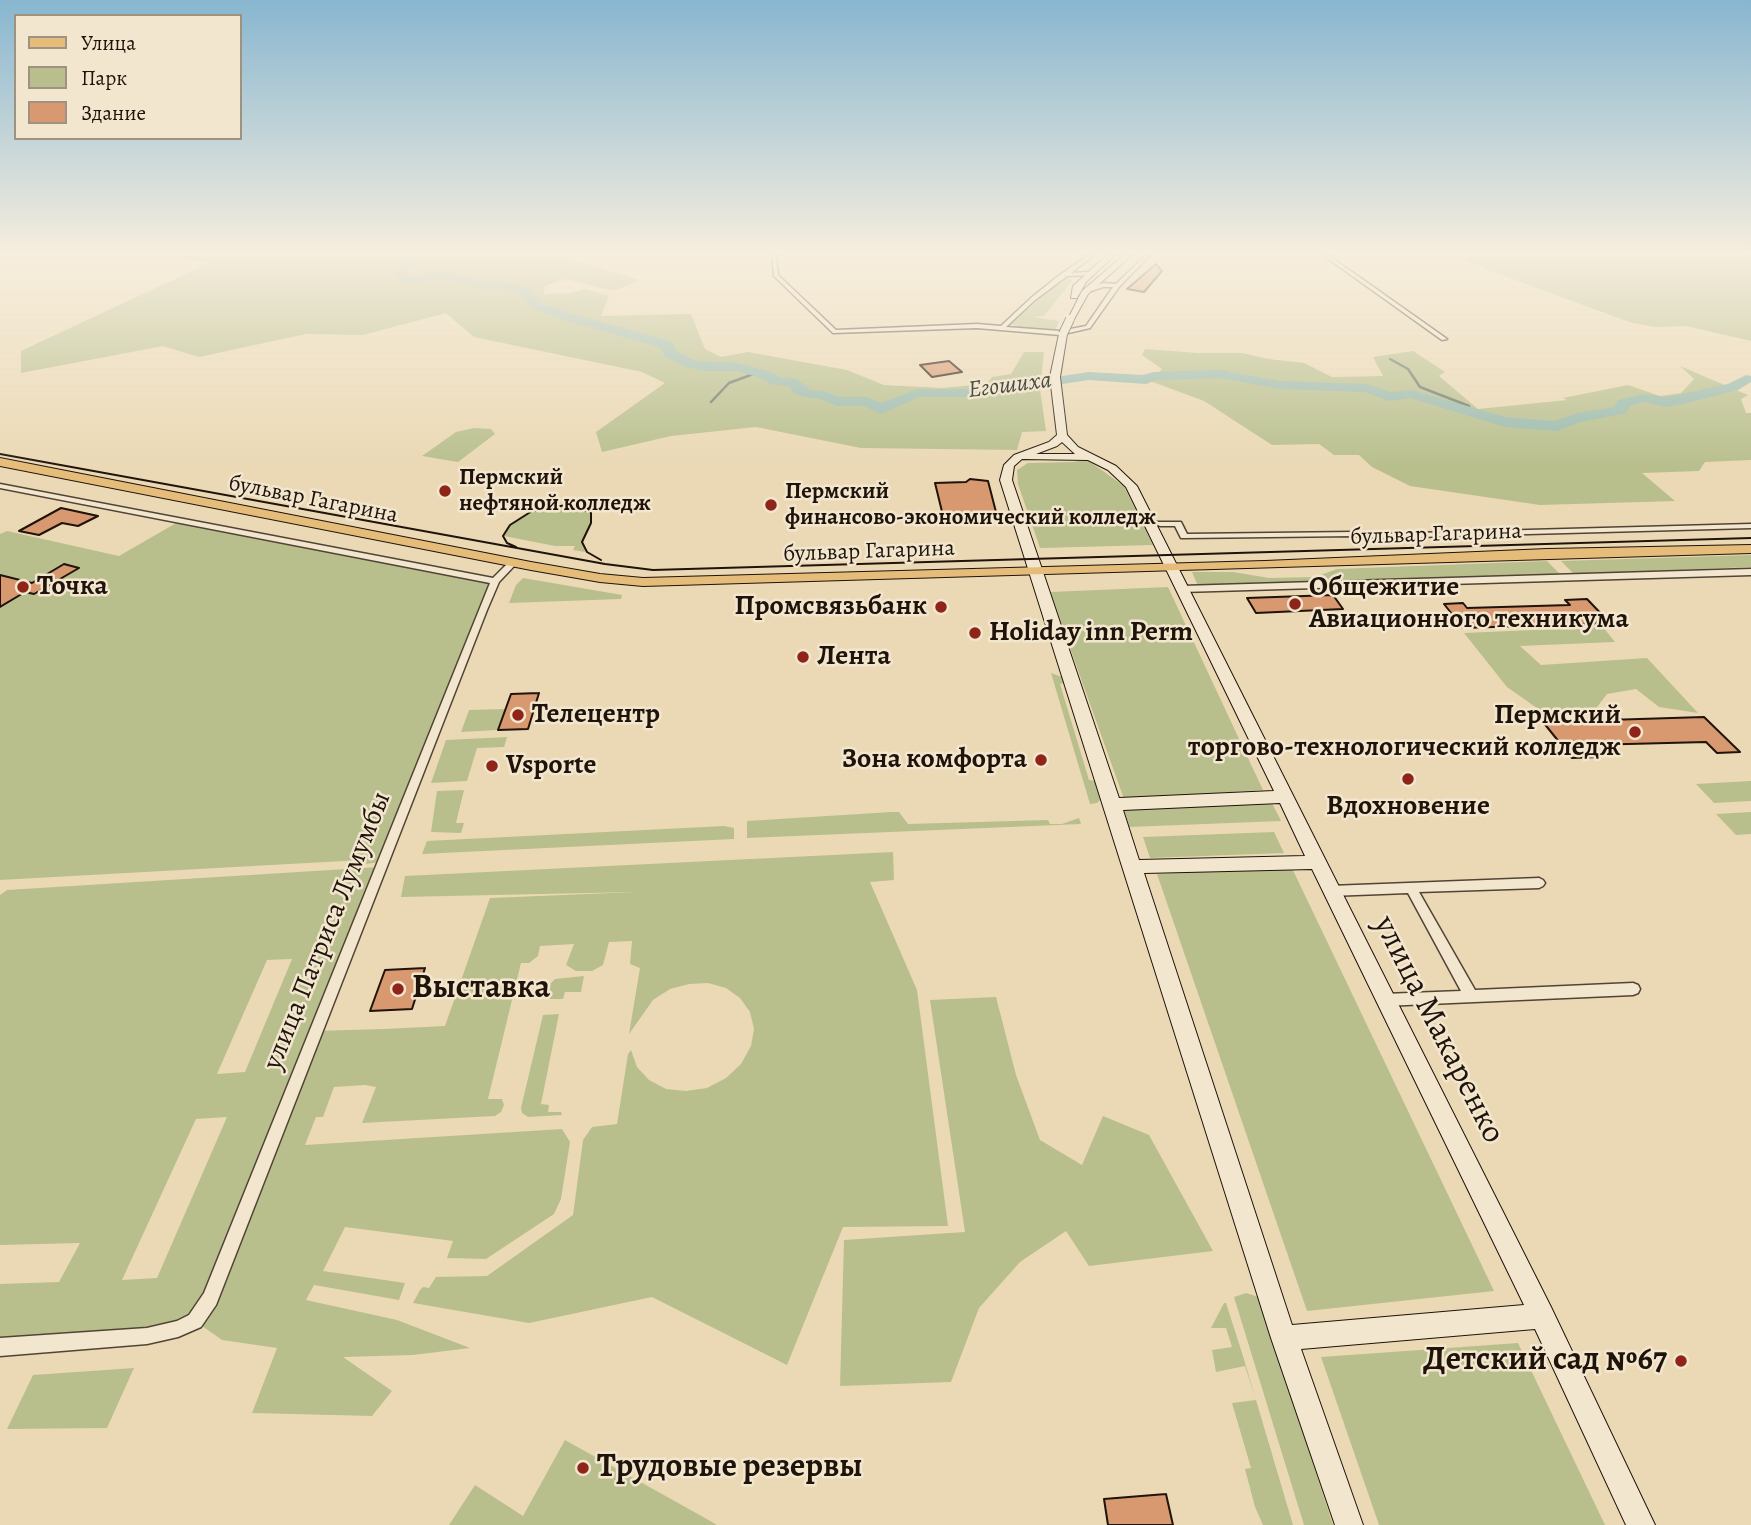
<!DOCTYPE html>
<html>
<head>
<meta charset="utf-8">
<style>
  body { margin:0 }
  #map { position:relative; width:1751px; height:1525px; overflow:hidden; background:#ebd9b5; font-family:Alegreya,serif }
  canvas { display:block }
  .legend { position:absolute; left:14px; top:14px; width:228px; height:126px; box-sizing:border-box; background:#f2e6cf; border:2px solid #9e9280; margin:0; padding:9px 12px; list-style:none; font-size:21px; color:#1f130a }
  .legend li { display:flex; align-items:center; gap:14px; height:35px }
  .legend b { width:35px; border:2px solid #9e9280 }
</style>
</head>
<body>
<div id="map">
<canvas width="1751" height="1525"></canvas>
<ul class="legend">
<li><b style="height:9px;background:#e6bc7a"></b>Улица</li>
<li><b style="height:19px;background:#b8bf8d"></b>Парк</li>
<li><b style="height:19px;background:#d89870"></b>Здание</li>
</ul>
</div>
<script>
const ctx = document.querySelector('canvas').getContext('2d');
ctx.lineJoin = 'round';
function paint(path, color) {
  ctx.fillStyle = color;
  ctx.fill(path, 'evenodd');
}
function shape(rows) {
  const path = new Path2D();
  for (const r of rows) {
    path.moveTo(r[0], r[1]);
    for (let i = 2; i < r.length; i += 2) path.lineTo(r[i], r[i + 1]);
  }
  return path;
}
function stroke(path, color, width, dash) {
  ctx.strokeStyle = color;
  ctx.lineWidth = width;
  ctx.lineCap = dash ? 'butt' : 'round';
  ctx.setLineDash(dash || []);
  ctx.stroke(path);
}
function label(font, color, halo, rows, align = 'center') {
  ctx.font = font + ' Alegreya,serif';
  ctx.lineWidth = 5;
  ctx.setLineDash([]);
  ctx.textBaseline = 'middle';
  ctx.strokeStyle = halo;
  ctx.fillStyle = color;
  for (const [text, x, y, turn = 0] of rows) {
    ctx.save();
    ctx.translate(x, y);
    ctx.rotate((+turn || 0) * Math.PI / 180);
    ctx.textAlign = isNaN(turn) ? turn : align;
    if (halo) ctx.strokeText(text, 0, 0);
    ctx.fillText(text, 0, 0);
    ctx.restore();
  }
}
const green = shape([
  [158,255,554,255,640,280,614,291,566,279,545,286,544,294,570,293,585,289,609,296,601,316,691,314,705,349,721,357,748,352,847,370,884,385,942,388,987,384,992,377,1011,374,1024,352,1044,352,1040,389,1046,431,1022,432,1017,450,861,448,756,427,671,436,602,452,596,432,665,383,642,372,474,337,446,313,363,335,306,334,199,357,163,346,21,373,21,351,209,263],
  [1483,255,1751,255,1751,341,1686,326,1656,327,1632,323,1483,268,1463,258],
  [1067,278,1073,280,1044,316,1032,317,1059,321,1055,331,1019,327,1011,324,1062,279],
  [1145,349,1198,353,1242,353,1269,359,1304,363,1332,377,1383,376,1373,357,1413,351,1445,372,1439,376,1478,409,1567,400,1563,398,1628,385,1660,396,1681,393,1694,379,1680,366,1748,395,1741,399,1746,413,1751,413,1751,460,1705,462,1699,471,1642,473,1675,501,1540,505,1410,486,1372,467,1359,455,1334,455,1319,444,1272,445,1204,401,1150,381,1162,369,1142,355],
  [474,428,491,429,495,434,458,462,422,456,456,432],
  [1086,459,1124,486,1153,545,1040,548,1018,484,1017,470,1028,463,1074,462],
  [567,505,590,512,590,523,582,541,585,552,573,550,575,546,555,546,504,536,511,525,528,513,546,507],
  [178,522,495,581,381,862,365,864,362,860,0,880,0,534,7,531,119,556],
  [1751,555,1751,567,1574,574,1561,561],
  [1547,561,1561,575,1198,586,1192,572,1233,572,1269,578,1315,577,1337,569],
  [523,578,622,595,621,599,509,603,516,585],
  [1168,587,1263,790,1124,799,1050,592],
  [1603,627,1615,642,1520,646,1541,665,1647,658,1698,713,1659,707,1636,689,1607,694,1594,711,1544,713,1507,687,1464,633],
  [1051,673,1062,677,1064,683,1060,684,1089,780,1095,781,1100,800,1097,803,1090,804],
  [506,709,498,730,461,732,469,710],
  [507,737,504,747,477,748,467,781,431,783,446,740],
  [1751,781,1751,801,1714,803,1696,784],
  [464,790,456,823,464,823,461,833,431,832,437,791],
  [1272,803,1281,821,1129,827,1124,809],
  [891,812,899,812,908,824,1048,820,1050,824,1062,824,1079,818,1081,824,747,838,747,821],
  [1751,812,1751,834,1736,835,1716,814],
  [724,826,734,828,734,839,422,854,427,841],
  [1274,832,1284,853,1150,858,1143,837],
  [893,852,894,880,870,882,917,990,948,1226,843,1227,787,1365,652,1297,529,1323,413,1303,420,1290,423,1287,429,1288,436,1277,487,1276,573,1215,583,1140,592,1127,617,1124,628,1054,631,1050,637,1067,649,1080,666,1089,686,1091,707,1088,726,1078,741,1064,751,1046,754,1029,750,1012,740,998,726,988,708,983,689,984,670,989,653,1000,629,1034,640,968,630,964,632,941,609,942,603,965,592,971,576,971,566,965,574,944,540,946,538,956,529,963,521,963,488,1099,502,1099,504,1105,501,1112,495,1116,362,1123,376,1087,365,1085,334,1087,323,1117,316,1117,305,1145,562,1129,570,1142,561,1199,554,1214,486,1259,447,1258,453,1241,345,1227,323,1271,405,1283,399,1300,314,1285,306,1300,397,1320,470,1348,413,1355,343,1357,392,1391,372,1416,252,1413,277,1348,222,1340,195,1321,178,1329,0,1347,0,1284,59,1282,80,1243,0,1245,0,895,7,890,379,867,315,1031,384,1029,445,1026,490,898,636,892,401,897,405,876],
  [292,959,245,1072,217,1074,267,960],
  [227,1117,157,1278,122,1280,196,1119],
  [1291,866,1494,1291,1307,1311,1157,874],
  [584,976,581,992,565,992,563,999,548,999,551,983,555,979],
  [996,997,1016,1075,1040,1140,1082,1165,1103,1116,1149,1135,1213,1251,1089,1266,1066,1231,1020,1262,979,1308,951,1382,840,1386,844,1240,965,1232,930,1000],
  [559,1014,541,1104,549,1105,548,1112,561,1112,562,1115,528,1117,522,1113,521,1108,543,1015],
  [1246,1293,1259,1297,1333,1525,1304,1525,1234,1297],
  [1224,1303,1226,1303,1243,1356,1293,1525,1263,1525,1255,1507,1245,1469,1251,1468,1232,1403,1256,1400,1245,1366,1216,1372,1212,1350,1232,1347,1226,1328,1211,1328],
  [1518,1343,1605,1525,1379,1525,1321,1357],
  [134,1368,107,1428,7,1429,33,1375],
  [565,1440,705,1518,717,1525,449,1525,475,1485,523,1516]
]);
const stream = shape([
  [1390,359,1408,369,1420,387,1469,406,1469,413],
  [711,402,729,383,756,373]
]);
const river = shape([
  [394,255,413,257,415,259,412,262,415,266,405,272,410,277,444,271,486,281,508,282,528,288,540,302,573,314,666,340,673,344,676,351,695,361,738,363,774,373,779,377,797,379,811,390,824,391,840,397,867,397,881,403,917,389,975,389,1089,372,1143,375,1153,372,1221,370,1279,381,1366,384,1391,392,1412,390,1505,417,1555,421,1577,413,1614,407,1618,400,1644,394,1665,397,1683,394,1728,384,1746,375,1751,376,1751,382,1738,390,1683,404,1665,407,1644,402,1630,406,1626,413,1581,422,1557,431,1505,427,1410,398,1390,401,1364,392,1279,389,1221,378,1156,380,1146,384,1089,380,975,397,919,397,881,414,864,406,837,406,821,399,804,397,795,394,788,386,770,384,764,379,737,371,705,371,686,367,664,356,661,349,656,346,563,320,532,308,520,294,503,289,486,289,444,279,403,284,391,271,401,265,398,262,400,259,394,255]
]);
const building = shape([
  [1156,264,1162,271,1144,292,1127,289,1156,264],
  [949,361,962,372,932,377,920,365,949,361],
  [970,479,988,481,996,512,973,513,945,524,935,483,966,482,970,479],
  [61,508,98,516,78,526,62,523,39,535,19,531,61,508],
  [64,564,79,568,34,594,25,592,0,607,0,575,32,583,64,564],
  [1333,595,1343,609,1256,613,1247,598,1333,595],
  [1587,599,1610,623,1463,628,1444,604,1463,603,1467,608,1570,605,1565,600,1587,599],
  [539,693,528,729,498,730,511,694,539,693],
  [1704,717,1740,752,1717,753,1706,742,1589,745,1598,757,1572,758,1543,722,1704,717],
  [425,968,412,1009,370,1011,385,970,425,968],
  [1166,1494,1173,1525,1108,1525,1104,1499,1166,1494]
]);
const street = shape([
  [772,255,776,255,778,275,836,330,977,324,1001,326,1031,298,1061,274,1089,255,1094,255,1071,273,1089,272,1091,275,1067,276,1035,300,1006,327,1060,331,1086,326,1113,287,1103,287,1088,292,1086,289,1103,283,1116,284,1146,255,1150,255,1119,287,1090,328,1060,335,977,328,833,333,774,276,772,255],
  [1323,255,1328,255,1447,339,1442,340,1323,255],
  [0,484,493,578,510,561,516,561,517,563,499,582,487,610,216,1305,201,1327,178,1337,147,1344,0,1356,0,1338,147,1328,177,1321,189,1315,204,1293,490,583,0,488,0,484],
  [1157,522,1181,522,1187,534,1354,532,1380,534,1751,524,1751,528,1380,538,1354,536,1184,538,1181,538,1175,526,1160,526,1156,524,1157,522],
  [1751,569,1751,575,1182,592,1178,589,1182,586,1751,569],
  [1539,878,1543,880,1545,883,1543,886,1539,888,1419,892,1475,990,1633,983,1638,985,1640,989,1638,993,1633,995,1384,1006,1379,1004,1377,1000,1379,996,1384,994,1461,991,1408,893,1330,896,1326,894,1324,891,1326,888,1330,886,1539,878]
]);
const secondary = shape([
  [1107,255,1115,255,1086,282,1077,298,1071,298,1073,286,1107,255],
  [1124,255,1132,255,1088,294,1073,321,1067,321,1082,291,1124,255],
  [1063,331,1067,334,1060,377,1067,435,1078,447,1116,466,1137,486,1551,1307,1655,1525,1626,1525,1535,1329,1301,1349,1363,1525,1335,1525,1271,1338,1000,480,1004,465,1014,455,1049,442,1057,435,1050,377,1059,334,1063,331],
  [1062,442,1075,454,1036,454,1057,446,1062,442],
  [1022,459,1088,460,1108,470,1126,487,1274,791,1119,798,1012,480,1014,466,1022,459],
  [1280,803,1305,856,1139,860,1123,810,1280,803],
  [1312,869,1524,1305,1292,1325,1144,873,1312,869]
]);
const primary = shape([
  [0,458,531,562,600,574,643,578,1265,561,1547,549,1751,545,1751,553,643,586,600,582,531,570,0,466,0,458]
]);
const tram = shape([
  [0,454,605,564,653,570,1751,538],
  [516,547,507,543,503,536,510,525,532,511,566,505,591,512,591,523,582,542,587,552,601,560]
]);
const secondaryBridge = shape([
  [1063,334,1070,319]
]);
const markers = [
  [445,491,7,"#8f2418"],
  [771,505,7,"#8f2418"],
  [23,587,7,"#8f2418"],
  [1295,604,7,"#8f2418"],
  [941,607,7,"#8f2418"],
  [975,633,7,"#8f2418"],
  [803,657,7,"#8f2418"],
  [518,715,7,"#8f2418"],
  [1635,732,7,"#8f2418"],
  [1041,760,7,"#8f2418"],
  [492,766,7,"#8f2418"],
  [1408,779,7,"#8f2418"],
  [398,989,7,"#8f2418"],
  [1681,1361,7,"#8f2418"],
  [583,1468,7,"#8f2418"]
];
const farPoinames = [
  ["Пермский",459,478],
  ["нефтяной колледж",459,504],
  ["Пермский",785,492],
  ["финансово-экономический колледж",785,518]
];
const farStreetnames = [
  ["бульвар Гагарина",313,500,11],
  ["бульвар Гагарина",1436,535,-2],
  ["бульвар Гагарина",869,552,-2]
];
const farWaternames = [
  ["Егошиха",1010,386,-7]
];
const poiNames = [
  ["Точка",37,587],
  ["Общежитие",1309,588],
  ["Авиационного техникума",1309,620],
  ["Промсвязьбанк",927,607,"right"],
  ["Holiday inn Perm",989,633],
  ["Лента",817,657],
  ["Телецентр",532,715],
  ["Пермский",1621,716,"right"],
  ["торгово-технологический колледж",1621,748,"right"],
  ["Зона комфорта",1027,760,"right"],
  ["Vsporte",506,766],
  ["Вдохновение",1408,807,"center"]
];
const streetNames = [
  ["улица Патриса Лумумбы",328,931,-68]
];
const nearPoinames = [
  ["Выставка",412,989],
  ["Детский сад №67",1667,1361,"right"],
  ["Трудовые резервы",597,1468]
];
const nearStreetnames = [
  ["улица Макаренко",1438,1030,63]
];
paint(green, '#b8bf8d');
stroke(stream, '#68776c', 2.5);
paint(river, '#98baad');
paint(building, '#d89870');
stroke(building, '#1f130a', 2);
stroke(street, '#524435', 3);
stroke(secondary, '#1f130a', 2);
stroke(primary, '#1f130a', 2);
paint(street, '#f2e6cf');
paint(secondary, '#f2e6cf');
paint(primary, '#e6bc7a');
stroke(tram, '#1f130a', 2);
stroke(secondaryBridge, '#1f130a', 10, []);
stroke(secondaryBridge, '#f2e6cf', 8);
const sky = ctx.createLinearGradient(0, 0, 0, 468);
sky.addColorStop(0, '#88b6d0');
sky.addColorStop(0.54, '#f6eede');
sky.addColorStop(1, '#f6eede00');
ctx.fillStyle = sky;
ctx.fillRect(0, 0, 1751, 468);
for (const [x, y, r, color] of markers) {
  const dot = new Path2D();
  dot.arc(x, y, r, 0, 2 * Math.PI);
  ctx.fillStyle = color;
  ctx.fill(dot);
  stroke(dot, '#f2e6cf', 2.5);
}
label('bold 23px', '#1f130a', '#f2e6cf', farPoinames, 'left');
label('23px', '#1f130a', '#f2e6cf', farStreetnames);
label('italic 24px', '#494d43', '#f2e6cf', farWaternames);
label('bold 28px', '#1f130a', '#f2e6cf', poiNames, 'left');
label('28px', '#1f130a', '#f2e6cf', streetNames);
label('bold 33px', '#1f130a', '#f2e6cf', nearPoinames, 'left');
label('33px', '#1f130a', '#f2e6cf', nearStreetnames);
</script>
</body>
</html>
